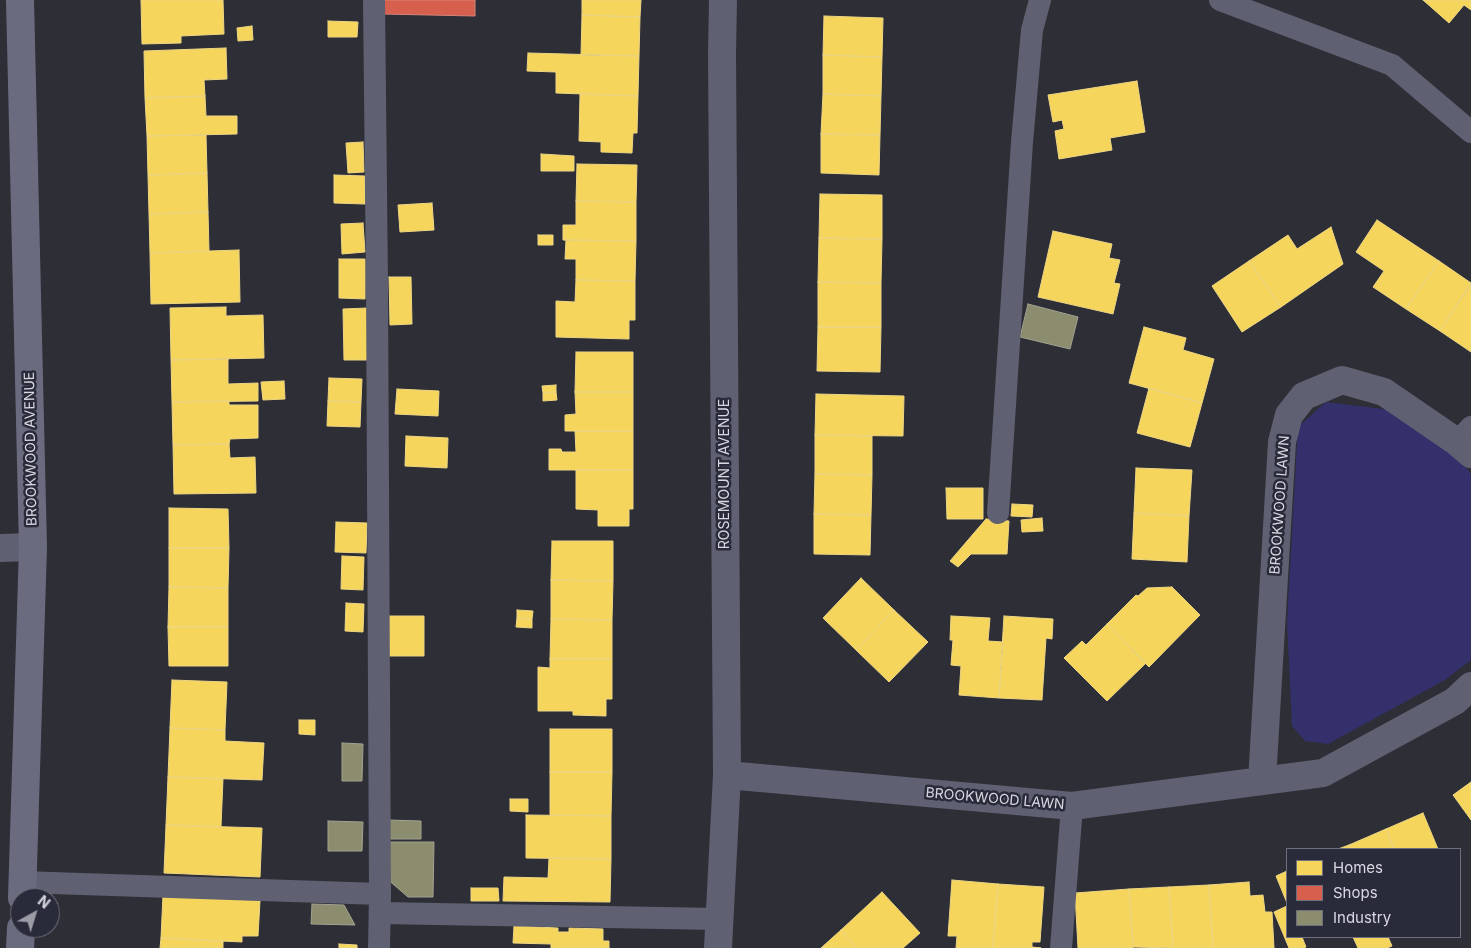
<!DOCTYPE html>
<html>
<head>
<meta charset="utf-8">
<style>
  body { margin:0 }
  #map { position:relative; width:1471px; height:948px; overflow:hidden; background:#2e2e36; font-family:Inter,sans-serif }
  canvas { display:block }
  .legend { position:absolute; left:1286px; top:848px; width:175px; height:90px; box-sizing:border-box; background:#2a2b3a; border:1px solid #6f707d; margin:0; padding:6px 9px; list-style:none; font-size:15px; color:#d7d8e2 }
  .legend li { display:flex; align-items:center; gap:10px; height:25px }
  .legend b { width:25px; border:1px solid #6f707d }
  .north { position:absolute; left:10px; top:888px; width:50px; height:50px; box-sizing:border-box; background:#2a2b3a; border:1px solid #6f707d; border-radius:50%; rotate:39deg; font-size:14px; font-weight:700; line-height:20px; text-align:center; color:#d7d8e2 }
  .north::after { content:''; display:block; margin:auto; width:18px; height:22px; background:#9c9ca6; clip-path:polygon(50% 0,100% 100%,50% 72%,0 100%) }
</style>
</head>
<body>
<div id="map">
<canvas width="1471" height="948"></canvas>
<ul class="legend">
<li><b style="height:14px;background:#f6d55c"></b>Homes</li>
<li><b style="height:14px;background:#d6604d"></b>Shops</li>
<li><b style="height:14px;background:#8c8c6e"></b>Industry</li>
</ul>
<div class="north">N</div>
</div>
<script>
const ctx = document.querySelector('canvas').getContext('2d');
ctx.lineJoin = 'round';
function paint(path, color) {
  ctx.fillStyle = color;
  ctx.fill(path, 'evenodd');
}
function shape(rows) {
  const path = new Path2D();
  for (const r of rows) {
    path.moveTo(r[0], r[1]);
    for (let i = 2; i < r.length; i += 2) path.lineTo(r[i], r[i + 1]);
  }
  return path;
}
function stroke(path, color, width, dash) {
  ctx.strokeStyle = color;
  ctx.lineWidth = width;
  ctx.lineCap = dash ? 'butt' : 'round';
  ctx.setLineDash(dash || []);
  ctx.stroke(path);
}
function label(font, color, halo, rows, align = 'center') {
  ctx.font = font + ' Inter,sans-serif';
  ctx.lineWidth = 5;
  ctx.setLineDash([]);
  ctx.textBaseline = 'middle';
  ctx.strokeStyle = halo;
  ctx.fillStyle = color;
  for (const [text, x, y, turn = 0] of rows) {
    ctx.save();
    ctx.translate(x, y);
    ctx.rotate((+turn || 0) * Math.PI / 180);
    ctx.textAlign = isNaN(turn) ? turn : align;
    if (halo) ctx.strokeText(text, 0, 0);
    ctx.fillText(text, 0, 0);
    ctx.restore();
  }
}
const green = shape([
  [1326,402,1391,410,1454,452,1471,474,1471,660,1445,680,1328,744,1305,741,1292,726,1287,622,1298,427]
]);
const homes = shape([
  [141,0,223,0,224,34,181,36,181,43,142,44,141,0],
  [582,0,641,0,640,17,582,15,582,0],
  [1423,0,1471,0,1471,10,1464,5,1449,23,1423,0],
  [582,15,640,17,639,56,581,55,582,15],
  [824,16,883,18,882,57,823,55,824,16],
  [328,21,358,22,357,37,328,37,328,21],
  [252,26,253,40,238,41,237,28,252,26],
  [226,48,227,79,204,80,205,96,145,98,144,51,226,48],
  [528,53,639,56,638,96,556,93,556,72,527,71,528,53],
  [823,55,882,57,881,96,823,94,823,55],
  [1137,81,1145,132,1110,138,1112,150,1059,159,1055,131,1064,129,1062,120,1053,122,1048,95,1137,81],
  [580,94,638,96,637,133,633,133,632,153,601,152,601,142,579,141,580,94],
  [823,94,881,96,880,135,821,134,823,94],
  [205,96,206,116,237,116,237,134,147,136,145,98,205,96],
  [821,134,880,135,879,175,821,173,821,134],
  [206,135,207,173,148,175,147,136,206,135],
  [363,142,364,172,348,173,346,143,363,142],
  [541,154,574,156,574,171,541,171,541,154],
  [577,164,637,165,636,202,576,201,577,164],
  [207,173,208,212,149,214,148,175,207,173],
  [334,175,365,176,365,204,334,203,334,175],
  [820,194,882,195,882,239,819,238,820,194],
  [576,201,636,202,636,241,563,240,563,225,576,225,576,201],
  [432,203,434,230,400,232,398,205,432,203],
  [208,212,209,251,150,253,149,214,208,212],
  [1377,220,1439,261,1406,309,1373,287,1384,271,1356,252,1377,220],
  [363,223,365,252,342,254,341,224,363,223],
  [1331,227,1343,264,1281,307,1249,261,1288,235,1297,249,1331,227],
  [1053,231,1112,244,1109,258,1120,260,1114,283,1120,284,1113,314,1038,297,1053,231],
  [538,235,553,235,553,245,538,245,538,235],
  [819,238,882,239,881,283,818,282,819,238],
  [566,240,636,241,635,281,576,280,576,259,565,259,566,240],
  [239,250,240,302,151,304,150,253,239,250],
  [339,259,365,259,365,299,339,298,339,259],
  [1249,261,1281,307,1242,332,1212,286,1249,261],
  [1439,261,1471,283,1440,331,1406,309,1439,261],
  [389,277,411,277,412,324,390,325,389,277],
  [576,280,635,281,635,320,629,320,629,339,556,337,556,301,575,302,576,280],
  [818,282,881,283,881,327,818,327,818,282],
  [1471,284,1471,352,1440,331,1471,284],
  [226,307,226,316,263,315,264,358,171,360,170,308,226,307],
  [368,308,368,360,344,360,343,309,368,308],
  [818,327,881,327,880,372,817,371,818,327],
  [1144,327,1186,338,1183,350,1214,359,1202,403,1129,383,1144,327],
  [576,352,633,352,633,392,575,392,576,352],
  [228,359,228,384,258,383,258,401,172,402,171,360,228,359],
  [329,378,362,379,361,402,328,401,329,378],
  [284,381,285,399,263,400,261,382,284,381],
  [556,385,556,392,543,393,542,386,556,385],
  [1149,388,1202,403,1190,447,1137,433,1149,388],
  [397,389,439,391,438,416,395,414,397,389],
  [556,392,557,400,543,401,543,393,556,392],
  [575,392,633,392,633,431,565,431,565,415,576,414,575,392],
  [816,394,904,396,903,436,815,435,816,394],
  [229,401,229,405,258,405,258,438,230,439,229,444,173,445,172,402,229,401],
  [328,401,361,402,360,427,327,426,328,401],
  [575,431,633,431,633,470,549,470,549,449,561,449,562,452,576,452,575,431],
  [815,435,872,436,872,475,815,474,815,435],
  [406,436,448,438,447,468,405,466,406,436],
  [229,444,230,458,255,457,256,493,174,494,173,445,229,444],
  [1136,468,1192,470,1189,516,1134,513,1136,468],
  [576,470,633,470,633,509,629,509,629,526,598,526,598,510,576,509,576,470],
  [815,474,872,475,871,515,814,514,815,474],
  [946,488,983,488,983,519,947,519,946,488],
  [1012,504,1033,505,1032,517,1011,516,1012,504],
  [169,508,228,509,229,548,169,548,169,508],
  [1134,513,1189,516,1187,562,1132,559,1134,513],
  [814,514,871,515,870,555,814,554,814,514],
  [1042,518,1043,531,1022,532,1021,520,1042,518],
  [986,519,1009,521,1007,554,971,554,958,567,950,561,986,519],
  [336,522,367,523,366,553,335,552,336,522],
  [552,541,613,541,613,581,551,580,552,541],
  [169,548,229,548,228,588,169,587,169,548],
  [342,556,364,557,363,590,341,589,342,556],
  [861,578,894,610,856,650,823,618,861,578],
  [551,580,613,581,612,620,551,619,551,580],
  [169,587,228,588,228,627,168,627,169,587],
  [1172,587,1200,615,1149,667,1107,624,1136,595,1138,596,1147,588,1172,587],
  [346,603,364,604,363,632,345,631,346,603],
  [517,610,533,611,532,619,517,618,517,610],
  [894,610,928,642,889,682,856,650,894,610],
  [388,616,424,616,424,656,387,656,388,616],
  [951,616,990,618,988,641,1003,642,999,698,959,695,961,666,951,665,953,640,950,640,951,616],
  [1004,616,1053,619,1052,639,1046,638,1042,700,999,698,1004,616],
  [517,618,532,619,532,628,516,627,517,618],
  [551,619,612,620,612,659,550,659,551,619],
  [1107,624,1146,663,1107,701,1064,658,1082,641,1086,645,1107,624],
  [168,627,228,627,228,666,169,666,168,627],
  [550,659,612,659,612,699,606,699,606,716,573,715,573,711,538,711,538,667,550,668,550,659],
  [172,680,227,682,225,730,170,728,172,680],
  [299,720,315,720,315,735,299,734,299,720],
  [170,728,225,730,225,741,264,743,262,780,168,777,170,728],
  [550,729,612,729,612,772,550,772,550,729],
  [550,772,612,772,611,816,550,815,550,772],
  [168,777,223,779,221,827,166,825,168,777],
  [1471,782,1471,820,1453,795,1471,782],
  [510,799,528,799,528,812,510,811,510,799],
  [1423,813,1438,849,1394,849,1386,829,1423,813],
  [526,815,611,816,611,859,526,858,526,815],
  [166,825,262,828,260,877,164,873,166,825],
  [1386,829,1394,849,1351,849,1349,845,1386,829],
  [1349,845,1351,849,1338,849,1349,845],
  [549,858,611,859,610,902,503,901,504,877,548,878,549,858],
  [1287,871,1287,903,1276,876,1287,871],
  [952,880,998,884,993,948,956,948,957,936,948,936,952,880],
  [1249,882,1250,896,1263,895,1265,912,1272,912,1274,948,1213,948,1209,885,1249,882],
  [998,884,1044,887,1040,942,1032,942,1032,947,1041,948,993,948,998,884],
  [1209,885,1213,948,1173,948,1169,887,1209,885],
  [1169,887,1173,948,1133,947,1129,889,1169,887],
  [471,888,498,888,499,901,471,901,471,888],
  [1129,889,1133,948,1078,948,1075,893,1129,889],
  [882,892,920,933,903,948,857,948,841,930,882,892],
  [163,895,260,901,258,936,242,936,242,942,161,938,163,895],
  [1287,906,1287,937,1302,937,1306,947,1303,948,1289,948,1274,912,1287,906],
  [514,926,558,928,558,932,569,932,569,928,603,929,603,941,609,941,609,948,551,948,551,944,513,943,514,926],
  [841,930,857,948,821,948,841,930],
  [1353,937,1388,937,1392,946,1387,948,1358,948,1353,937],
  [161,938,223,941,223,948,160,948,161,938],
  [339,944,357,945,357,948,339,948,339,944]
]);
const shops = shape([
  [382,0,475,0,475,16,382,14,382,0]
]);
const industry = shape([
  [1028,304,1078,317,1070,349,1020,337,1028,304],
  [342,743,363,744,362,781,342,781,342,743],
  [388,820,421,821,421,839,388,839,388,820],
  [328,821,363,822,362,851,328,851,328,821],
  [387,842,434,842,433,897,408,897,386,878,387,842],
  [312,904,344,905,355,925,311,924,312,904]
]);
const service = shape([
  [374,0,377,283,380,894,379,948],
  [1220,0,1392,65,1471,132],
  [1457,442,1471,427],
  [998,513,1022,142,1032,30,1040,0],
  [22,882,380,894],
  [380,913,718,919],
  [1061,948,1072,806]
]);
const minor = shape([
  [1471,454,1457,442,1384,392,1342,380,1304,396,1289,415,1282,442,1262,781,1323,773,1455,701,1471,686],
  [0,548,33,547],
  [727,775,1072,806,1262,781],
  [718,948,727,775,722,53,723,0]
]);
const secondary = shape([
  [20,0,33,547,22,898],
  [20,948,21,928]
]);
const streetNames = [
  ["BROOKWOOD AVENUE",31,449,-91],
  ["ROSEMOUNT AVENUE",725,474,-90],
  ["BROOKWOOD LAWN",1280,505,-86],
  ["BROOKWOOD LAWN",995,799,5]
];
paint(green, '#33306b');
paint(homes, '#f6d55c');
stroke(homes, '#edd684', 1);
paint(shops, '#d6604d');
stroke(shops, '#d6847a', 1);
paint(industry, '#8c8c6e');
stroke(industry, '#a2a391', 1);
stroke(service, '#5f6071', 22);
stroke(minor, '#5f6071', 28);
stroke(secondary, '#6b6b80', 28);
label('14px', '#d7d8e2', '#2a2b3a', streetNames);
</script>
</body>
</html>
